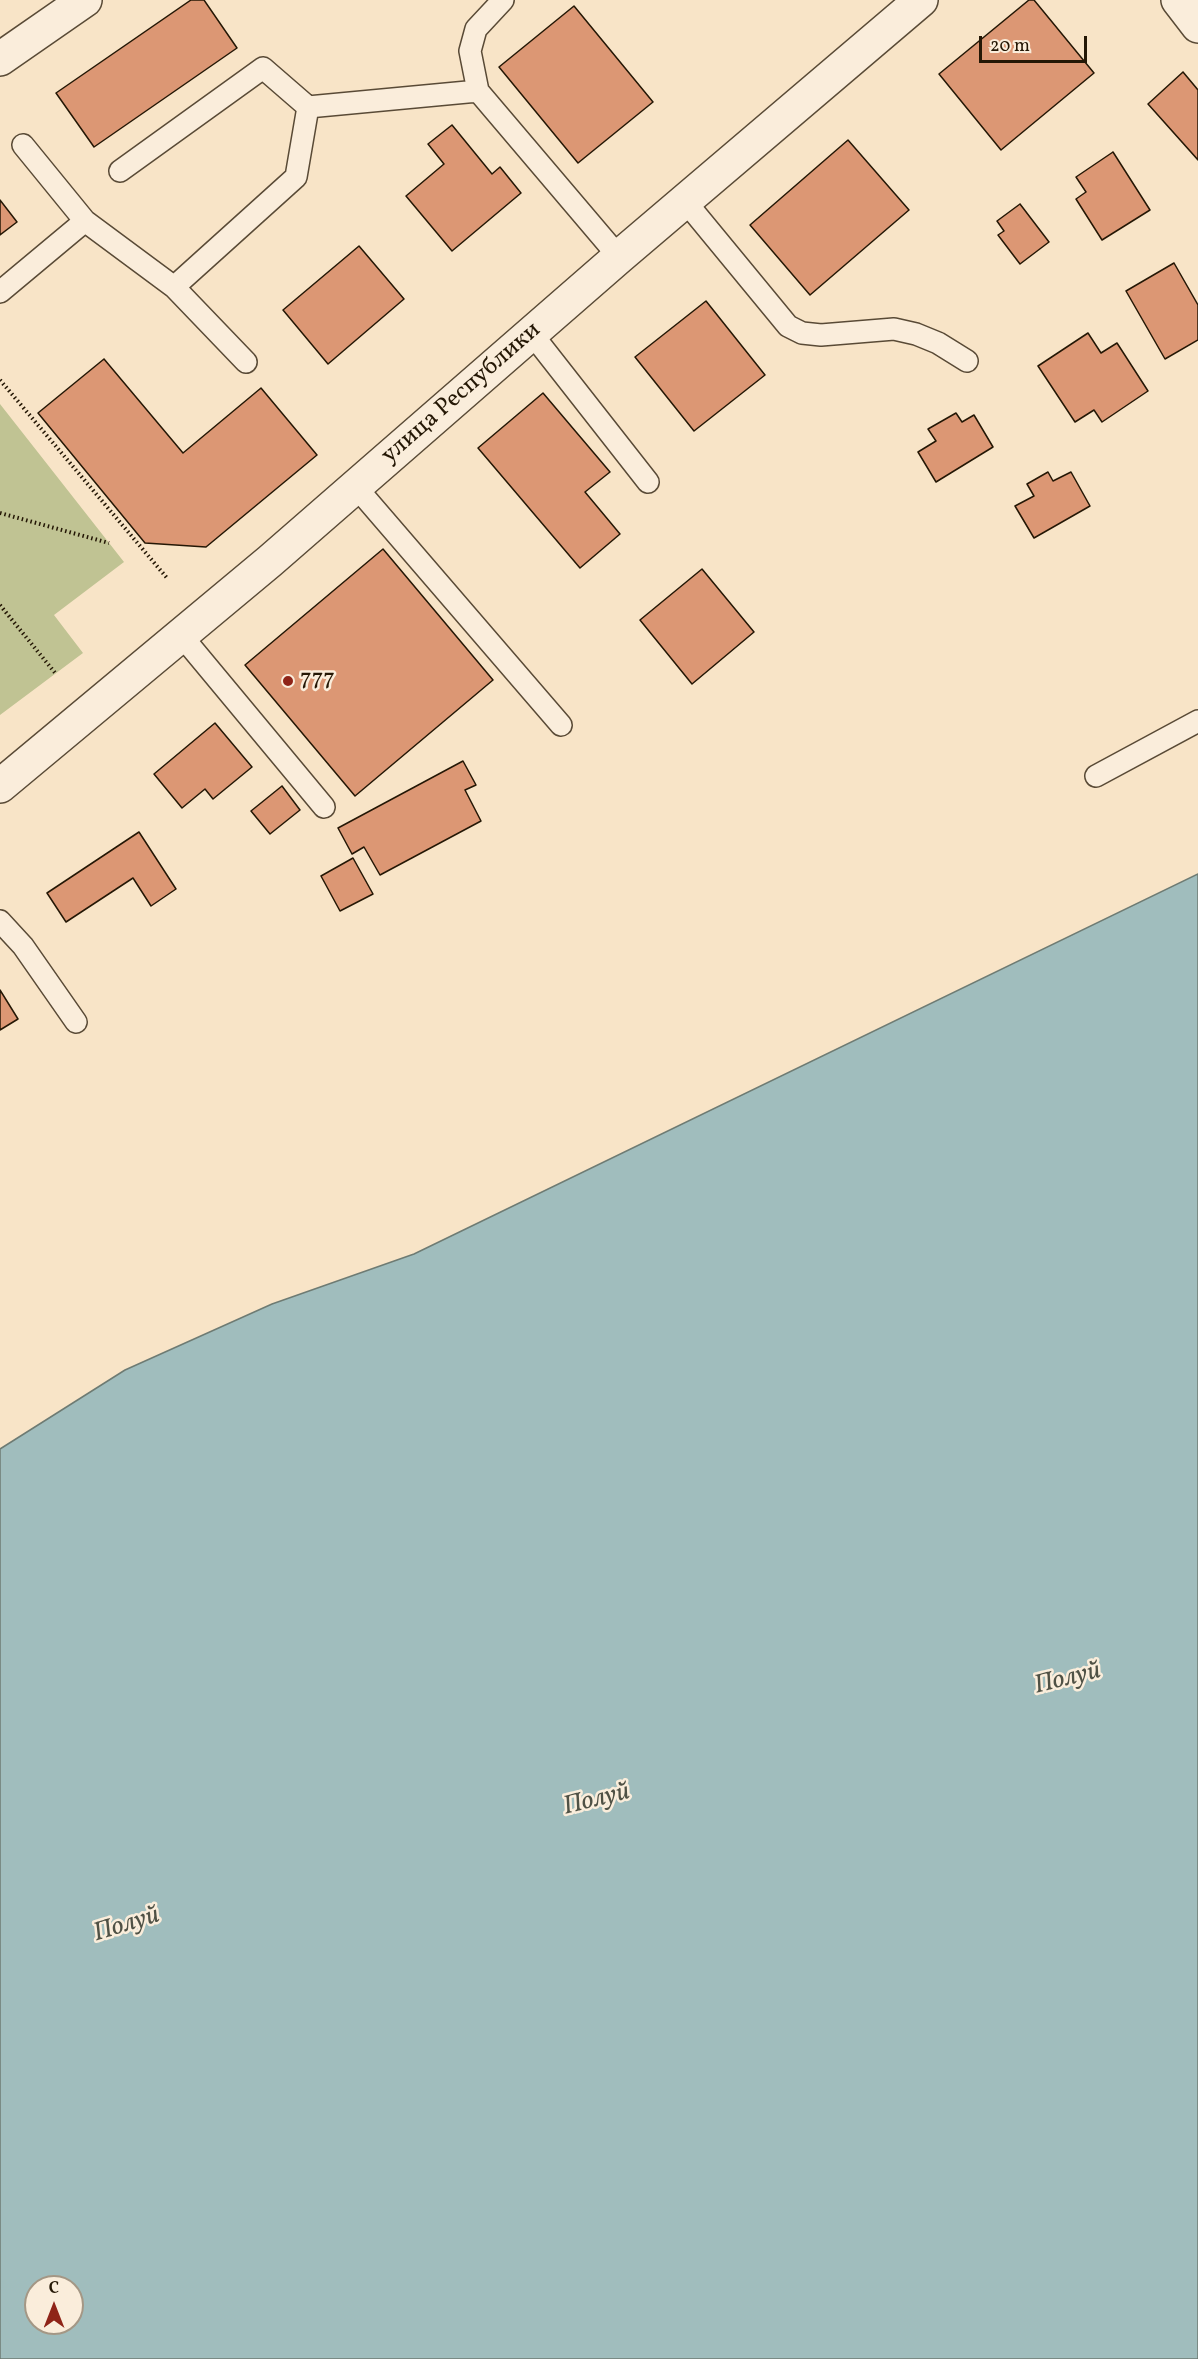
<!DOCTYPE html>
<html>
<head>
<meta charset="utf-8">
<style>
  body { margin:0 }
  #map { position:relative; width:1198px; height:2359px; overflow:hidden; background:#f8e4c7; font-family:Vollkorn,serif }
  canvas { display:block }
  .north { position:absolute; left:24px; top:2275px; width:60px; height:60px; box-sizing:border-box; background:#faeddb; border:2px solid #a49785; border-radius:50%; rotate:0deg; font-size:16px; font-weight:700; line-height:24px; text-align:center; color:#241705 }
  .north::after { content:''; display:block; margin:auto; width:21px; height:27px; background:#8f2418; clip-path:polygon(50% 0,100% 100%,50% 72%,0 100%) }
  .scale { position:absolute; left:979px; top:36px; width:108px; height:27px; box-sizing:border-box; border:3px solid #241705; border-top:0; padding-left:8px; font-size:18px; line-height:21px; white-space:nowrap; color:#241705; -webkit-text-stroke:4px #faeddb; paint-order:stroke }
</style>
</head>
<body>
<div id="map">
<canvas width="1198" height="2359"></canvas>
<div class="north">С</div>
<div class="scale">20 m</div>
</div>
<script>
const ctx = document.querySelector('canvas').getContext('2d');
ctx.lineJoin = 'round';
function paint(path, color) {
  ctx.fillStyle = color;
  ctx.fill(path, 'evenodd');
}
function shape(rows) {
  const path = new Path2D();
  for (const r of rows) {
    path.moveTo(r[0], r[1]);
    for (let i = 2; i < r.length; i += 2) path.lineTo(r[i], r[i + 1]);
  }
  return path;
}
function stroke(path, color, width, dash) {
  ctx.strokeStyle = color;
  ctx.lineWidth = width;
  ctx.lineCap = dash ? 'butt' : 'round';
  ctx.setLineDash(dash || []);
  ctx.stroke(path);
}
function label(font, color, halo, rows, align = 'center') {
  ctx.font = font + ' Vollkorn,serif';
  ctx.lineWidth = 5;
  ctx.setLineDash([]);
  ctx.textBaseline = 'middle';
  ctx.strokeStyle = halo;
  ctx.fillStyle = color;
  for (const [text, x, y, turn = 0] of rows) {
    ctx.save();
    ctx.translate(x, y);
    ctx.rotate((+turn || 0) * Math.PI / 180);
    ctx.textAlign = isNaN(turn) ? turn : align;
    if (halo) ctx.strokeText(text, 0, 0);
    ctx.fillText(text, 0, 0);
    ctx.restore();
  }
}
const green = shape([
  [0,404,124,562,54,615,83,653,0,715]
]);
const water = shape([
  [1198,874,1198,2359,0,2359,0,1449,125,1370,272,1304,414,1254,1198,874],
  [36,2287,72,2287,72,2323,36,2323,36,2287]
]);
const building = shape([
  [191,0,204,0,237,48,94,147,56,93,191,0],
  [1029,0,1034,0,1094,73,1001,150,939,74,1029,0],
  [574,6,653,102,578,163,499,67,574,6],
  [1183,72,1198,90,1198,160,1148,104,1183,72],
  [452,125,492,174,500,167,521,193,452,251,406,196,444,164,428,144,452,125],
  [848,140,909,210,810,295,750,225,848,140],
  [1113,152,1150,210,1102,240,1076,199,1086,192,1076,177,1113,152],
  [0,200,17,222,0,235,0,200],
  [1020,204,1049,242,1020,264,998,235,1004,231,997,221,1020,204],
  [359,246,404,299,328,364,283,310,359,246],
  [1174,263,1198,305,1198,340,1165,359,1126,291,1174,263],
  [706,301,765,375,694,431,635,357,706,301],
  [1088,333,1101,353,1117,343,1148,391,1102,422,1094,410,1075,422,1038,366,1088,333],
  [104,359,183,453,261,388,317,455,206,547,145,543,38,413,104,359],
  [543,393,610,472,585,492,620,534,580,568,478,448,543,393],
  [956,413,962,422,974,415,993,447,936,482,918,452,936,441,928,429,956,413],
  [1048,472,1053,481,1071,472,1090,506,1034,538,1015,506,1034,496,1027,484,1048,472],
  [383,549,493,680,355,796,245,665,383,549],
  [702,569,754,632,692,684,640,620,702,569],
  [215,723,252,767,213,799,205,789,182,808,154,774,215,723],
  [463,761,476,785,465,790,481,821,380,875,364,847,352,854,338,828,463,761],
  [282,786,300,810,270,834,251,811,282,786],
  [139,832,176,889,151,906,133,878,66,922,47,893,139,832],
  [353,858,373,894,340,911,321,876,353,858],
  [0,990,18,1019,0,1030,0,990]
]);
const path = shape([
  [0,380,167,578],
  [0,513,109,543],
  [0,605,56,674]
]);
const lane = shape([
  [478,91,470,51,476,29,503,0],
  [23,145,85,221],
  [120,171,263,68,308,107],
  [685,201,788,326,802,333,821,335,894,329,916,334,938,343,967,361],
  [174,287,246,362],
  [0,292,85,221,174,287,296,177,308,107,478,91,619,257],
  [532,334,648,482],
  [356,487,561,725],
  [181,635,324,807],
  [1096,776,1198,721],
  [0,921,23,946,76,1022]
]);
const street = shape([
  [1178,0,1198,26],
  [0,59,85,0],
  [0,786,270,561,619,257,921,0]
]);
const markers = [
  [288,681,6,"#8f2418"]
];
const streetNames = [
  ["улица Республики",462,394,-41]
];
const poiNames = [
  ["777",300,681]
];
const waterNames = [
  ["Полуй",1068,1680,-14],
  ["Полуй",597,1801,-14],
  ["Полуй",127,1926,-17]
];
paint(green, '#c0c393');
paint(water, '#a0bdbd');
stroke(water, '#6e7b73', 1.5);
paint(building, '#dc9774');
stroke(building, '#241705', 1.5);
stroke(lane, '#594a36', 24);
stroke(street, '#594a36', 36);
stroke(path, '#241705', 4, [1.5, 3]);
stroke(lane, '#faeddb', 21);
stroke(street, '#faeddb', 33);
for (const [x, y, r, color] of markers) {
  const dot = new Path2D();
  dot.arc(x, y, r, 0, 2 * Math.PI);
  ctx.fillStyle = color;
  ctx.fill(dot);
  stroke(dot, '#faeddb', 2);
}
label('24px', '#241705', '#faeddb', streetNames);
label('24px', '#241705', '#faeddb', poiNames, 'left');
label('italic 26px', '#4f5145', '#faeddb', waterNames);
</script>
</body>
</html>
